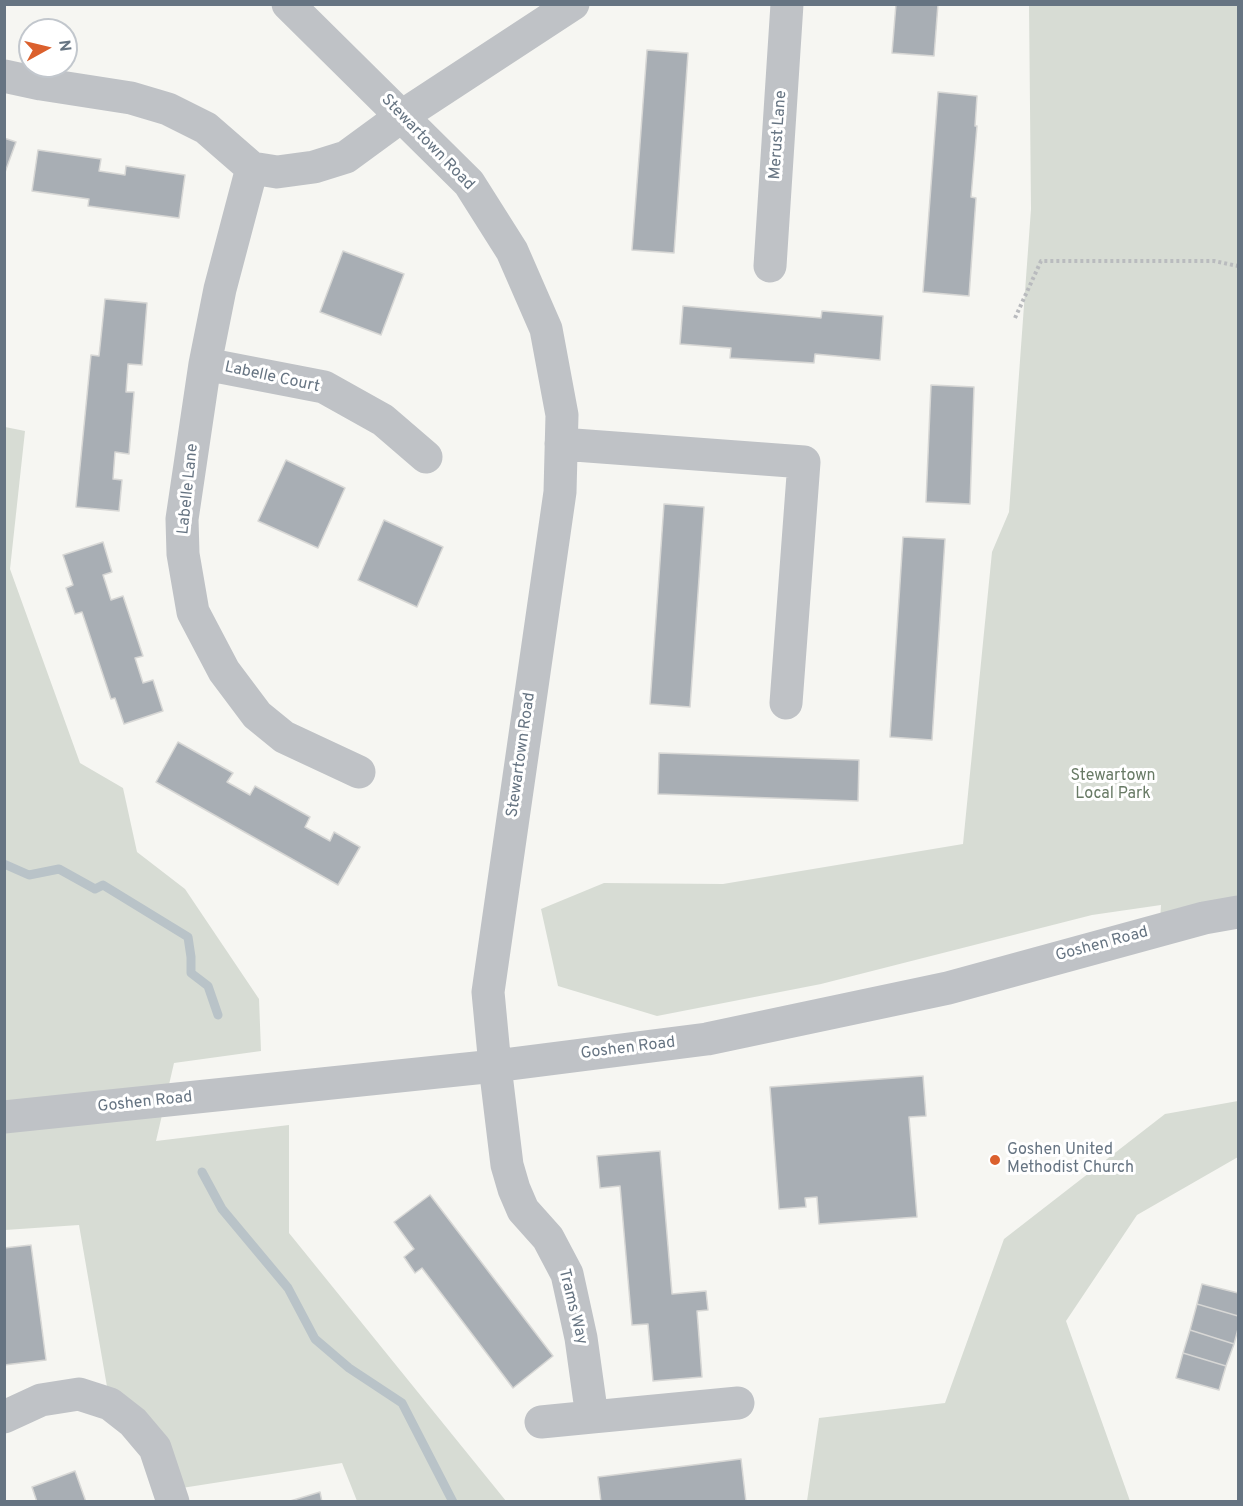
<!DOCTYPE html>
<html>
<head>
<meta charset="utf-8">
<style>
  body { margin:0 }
  #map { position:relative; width:1243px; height:1506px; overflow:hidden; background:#f6f6f2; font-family:Overpass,sans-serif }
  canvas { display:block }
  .frame { position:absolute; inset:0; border:6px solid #667482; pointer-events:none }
  .north { position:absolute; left:18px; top:18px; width:60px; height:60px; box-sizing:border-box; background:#fff; border:2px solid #c2c7cd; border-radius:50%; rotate:82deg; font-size:16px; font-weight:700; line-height:24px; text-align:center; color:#667482 }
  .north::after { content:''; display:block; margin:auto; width:21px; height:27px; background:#db602d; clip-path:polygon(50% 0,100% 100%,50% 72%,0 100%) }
</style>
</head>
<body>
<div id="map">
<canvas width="1243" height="1506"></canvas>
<div class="frame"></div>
<div class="north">N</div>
</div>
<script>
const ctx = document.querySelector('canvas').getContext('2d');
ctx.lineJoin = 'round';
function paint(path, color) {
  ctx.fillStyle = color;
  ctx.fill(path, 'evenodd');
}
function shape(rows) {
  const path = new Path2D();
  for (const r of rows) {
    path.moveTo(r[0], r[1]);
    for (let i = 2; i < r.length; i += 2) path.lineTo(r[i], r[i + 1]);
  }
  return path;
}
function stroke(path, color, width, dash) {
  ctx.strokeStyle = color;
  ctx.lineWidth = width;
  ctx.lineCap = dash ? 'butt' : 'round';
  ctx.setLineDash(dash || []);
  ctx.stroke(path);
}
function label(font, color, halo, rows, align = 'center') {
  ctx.font = font + ' Overpass,sans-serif';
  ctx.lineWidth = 6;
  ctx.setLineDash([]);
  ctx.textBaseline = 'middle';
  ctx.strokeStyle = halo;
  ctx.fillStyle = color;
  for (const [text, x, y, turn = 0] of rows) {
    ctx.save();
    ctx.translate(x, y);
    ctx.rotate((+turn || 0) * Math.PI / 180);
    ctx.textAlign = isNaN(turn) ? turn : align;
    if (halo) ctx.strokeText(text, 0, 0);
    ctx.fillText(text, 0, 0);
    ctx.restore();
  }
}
const green = shape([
  [1029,5,1238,5,1238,911,1160,922,1161,905,1092,915,821,984,657,1016,558,986,541,909,604,883,723,884,963,844,992,552,1009,512,1031,209],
  [5,427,25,431,10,569,80,763,123,788,137,852,185,889,259,999,261,1051,174,1063,156,1141,289,1125,289,1233,506,1501,357,1501,342,1463,169,1490,110,1404,79,1225,5,1230],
  [1238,1101,1238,1157,1137,1215,1066,1321,1130,1501,807,1501,819,1418,945,1403,1004,1239,1165,1114]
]);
const stream = shape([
  [4,864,29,875,59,869,95,889,103,885,188,937,191,957,191,973,208,986,218,1015],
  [202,1172,222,1209,288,1288,315,1339,349,1368,402,1403,453,1502]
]);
const building = shape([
  [896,4,938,4,934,56,892,53,896,4],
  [647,50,688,53,674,253,632,250,647,50],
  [938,92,977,96,975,126,977,126,971,197,976,198,969,296,923,292,938,92],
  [4,138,16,142,4,175,4,138],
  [38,150,101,159,99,171,125,175,126,166,185,175,179,218,88,206,89,199,32,191,38,150],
  [343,251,404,274,381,335,320,312,343,251],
  [105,299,147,303,142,365,128,364,126,392,134,392,129,454,115,452,113,479,122,480,119,511,76,507,91,355,99,356,105,299],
  [683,306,821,318,822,311,883,316,880,360,815,354,814,363,730,358,731,348,680,344,683,306],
  [931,385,974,387,970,504,926,502,931,385],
  [286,460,345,488,318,548,258,521,286,460],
  [664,504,704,507,690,707,650,704,664,504],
  [384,520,443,547,417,607,358,580,384,520],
  [903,537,945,539,932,740,890,737,903,537],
  [103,542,112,572,103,575,111,600,123,596,143,656,135,658,143,683,153,680,163,711,124,724,115,698,111,699,82,612,75,614,66,588,73,585,63,555,103,542],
  [178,742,233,773,227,782,250,795,255,786,310,817,305,827,330,841,334,832,360,847,338,885,156,782,178,742],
  [659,753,859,760,858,801,658,794,659,753],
  [923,1076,926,1116,909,1117,917,1217,819,1224,817,1197,805,1198,806,1207,779,1209,770,1087,923,1076],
  [660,1151,672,1294,706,1291,708,1310,697,1311,702,1377,653,1381,648,1324,632,1325,620,1186,600,1188,597,1156,660,1151],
  [430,1195,553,1356,513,1388,422,1268,415,1273,404,1257,414,1249,394,1222,430,1195],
  [31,1245,46,1360,4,1365,4,1248,31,1245],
  [1202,1284,1238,1293,1238,1316,1197,1304,1202,1284],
  [1197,1304,1238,1316,1238,1329,1234,1344,1190,1330,1197,1304],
  [1190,1330,1234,1344,1226,1366,1183,1353,1190,1330],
  [1183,1353,1226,1366,1219,1390,1176,1378,1183,1353],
  [741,1459,746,1502,601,1502,598,1477,741,1459],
  [75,1471,86,1502,37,1502,32,1487,75,1471],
  [320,1492,322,1502,287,1502,320,1492]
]);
const path = shape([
  [1015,318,1041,261,1214,261,1238,266]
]);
const minor = shape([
  [288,4,469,183,512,251,546,329,562,415,560,492,488,992,495,1066,507,1165,514,1189,523,1210,548,1238,567,1274,581,1338,592,1417,738,1403],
  [4,76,41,84,131,98,168,109,206,128,252,168,277,172,314,167,346,157,402,116,573,4],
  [252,168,220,289,205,364,182,519,183,554,193,612,224,671,257,715,284,737,359,772],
  [770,266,787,4],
  [205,364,324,387,383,420,426,457],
  [561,444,804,462,786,703],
  [4,1117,495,1066,707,1039,948,988,1204,918,1238,912],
  [4,1417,41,1400,79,1394,110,1404,133,1422,155,1448,173,1502],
  [541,1422,592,1417]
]);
const markers = [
  [995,1160,6,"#db602d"]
];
const streetNames = [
  ["Merust Lane",779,135,-86],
  ["Stewartown Road",427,143,46],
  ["Labelle Court",272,378,12],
  ["Labelle Lane",189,489,-84],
  ["Stewartown Road",522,755,-82],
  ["Goshen Road",1102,945,-15],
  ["Goshen Road",628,1049,-7],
  ["Goshen Road",145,1103,-6],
  ["Trams Way",572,1307,76]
];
const parkNames = [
  ["Stewartown",1113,777],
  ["Local Park",1113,795]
];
const poiNames = [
  ["Goshen United",1007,1151],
  ["Methodist Church",1007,1169]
];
paint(green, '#d7dcd4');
stroke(stream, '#b9c3c8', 9);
paint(building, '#a8aeb4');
stroke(building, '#d7d7d5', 1.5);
stroke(path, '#b9bbbe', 4, [3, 3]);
stroke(minor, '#bfc2c6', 33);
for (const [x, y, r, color] of markers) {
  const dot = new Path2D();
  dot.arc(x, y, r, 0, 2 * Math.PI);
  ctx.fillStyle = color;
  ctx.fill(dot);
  stroke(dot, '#fff', 2);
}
label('16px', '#667482', '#fff', streetNames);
label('16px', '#687a65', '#fff', parkNames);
label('16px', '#667482', '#fff', poiNames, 'left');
</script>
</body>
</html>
